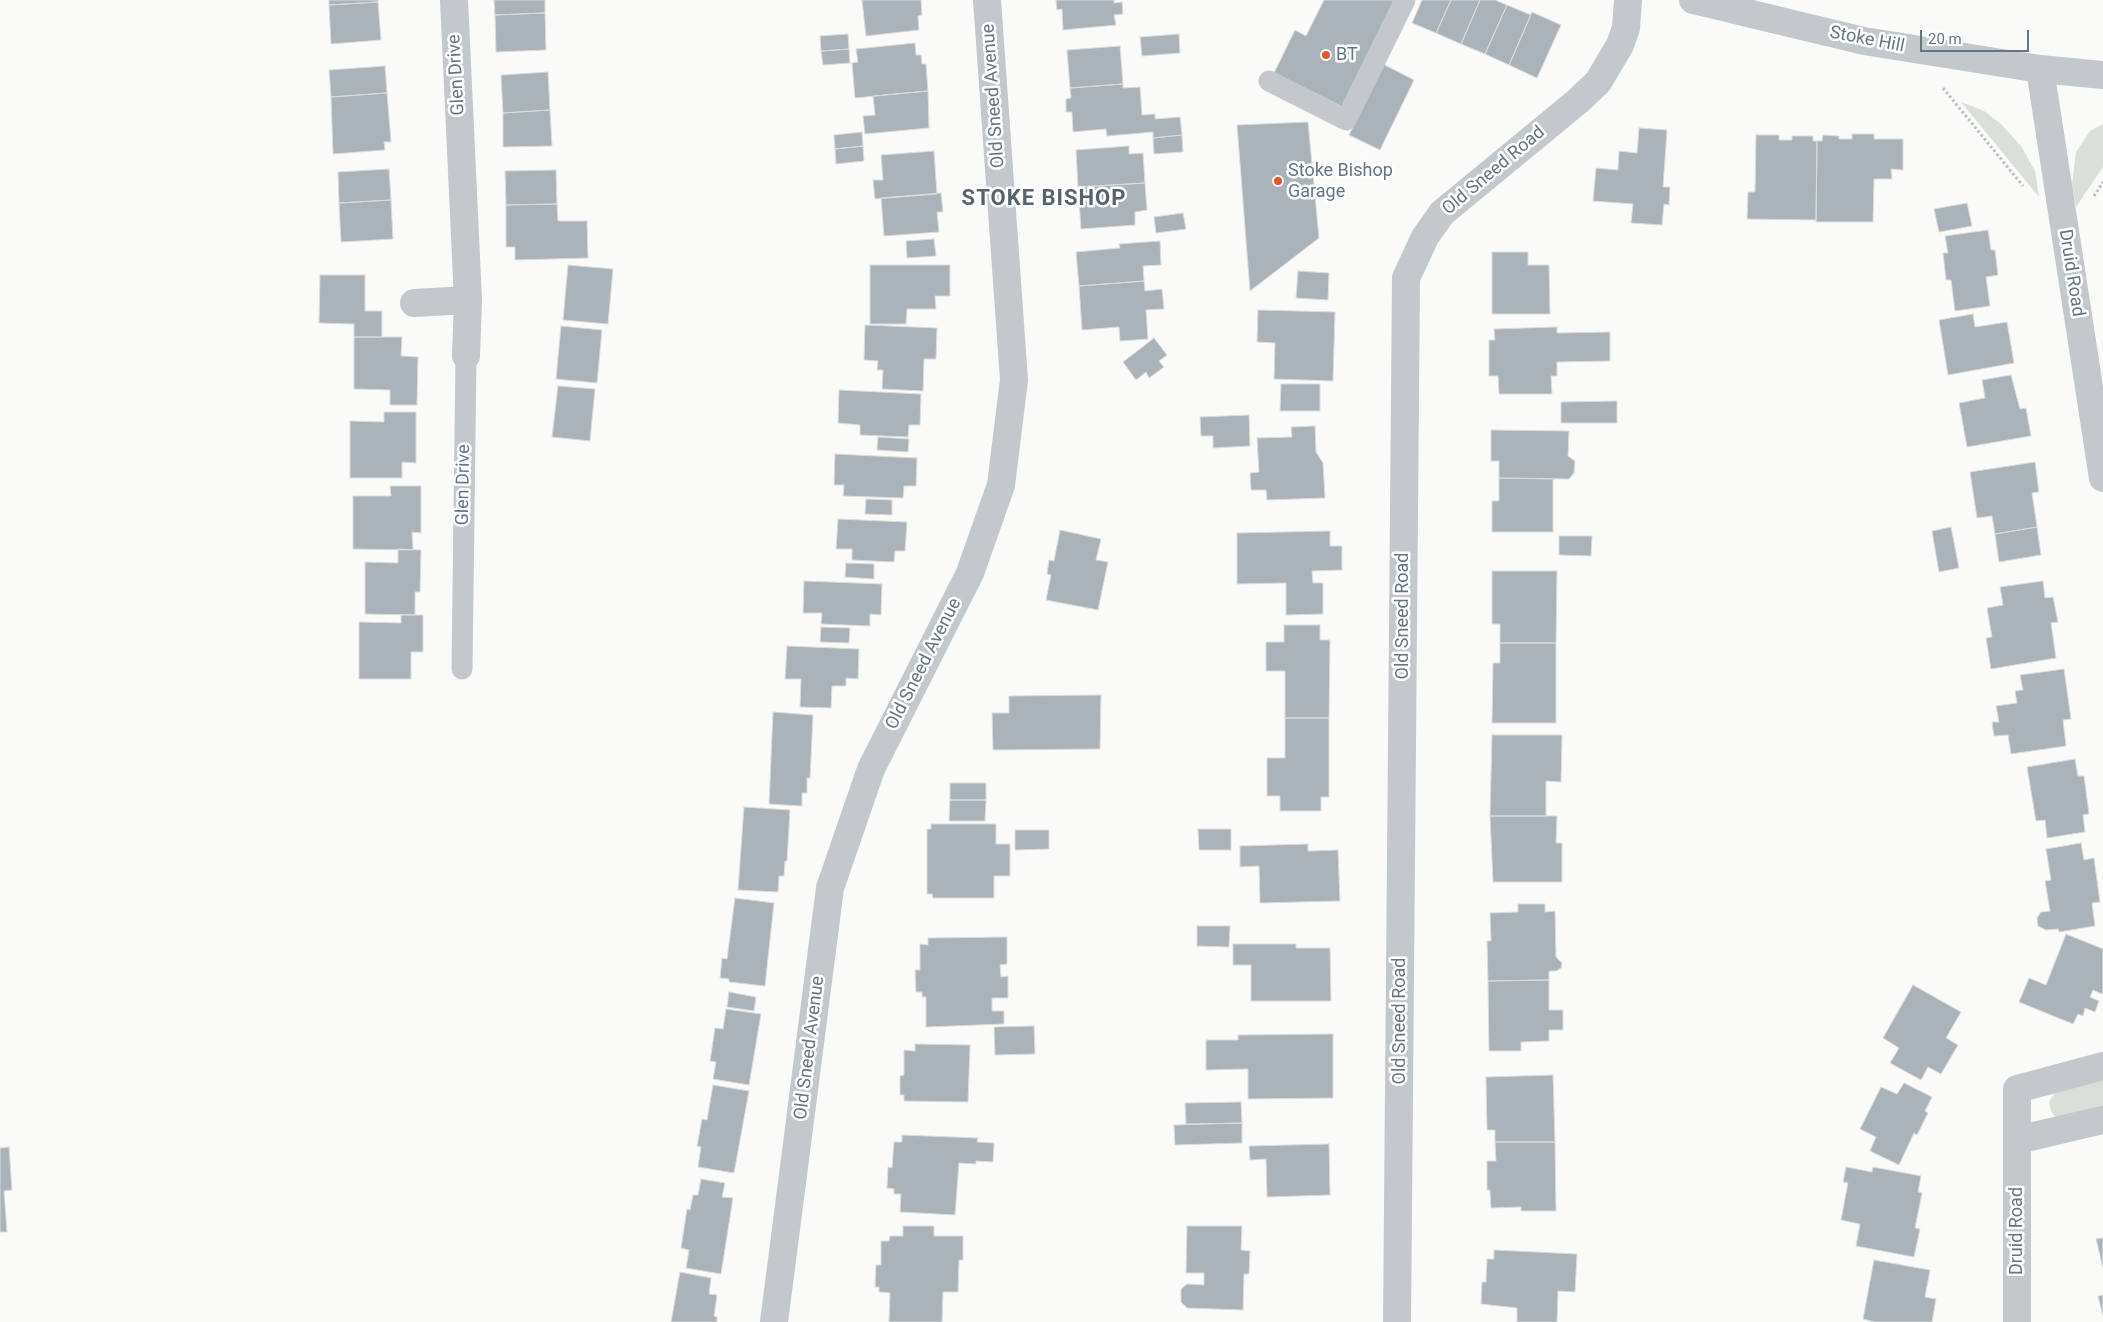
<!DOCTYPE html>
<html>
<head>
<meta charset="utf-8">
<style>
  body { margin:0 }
  #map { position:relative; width:2103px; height:1322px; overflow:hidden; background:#fafaf8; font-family:Roboto,sans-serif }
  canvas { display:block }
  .scale { position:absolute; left:1920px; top:30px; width:109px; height:22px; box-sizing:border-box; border:2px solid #657683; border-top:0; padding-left:6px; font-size:15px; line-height:18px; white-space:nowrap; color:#657683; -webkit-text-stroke:4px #fff; paint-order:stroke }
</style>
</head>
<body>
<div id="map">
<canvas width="2103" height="1322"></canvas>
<div class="scale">20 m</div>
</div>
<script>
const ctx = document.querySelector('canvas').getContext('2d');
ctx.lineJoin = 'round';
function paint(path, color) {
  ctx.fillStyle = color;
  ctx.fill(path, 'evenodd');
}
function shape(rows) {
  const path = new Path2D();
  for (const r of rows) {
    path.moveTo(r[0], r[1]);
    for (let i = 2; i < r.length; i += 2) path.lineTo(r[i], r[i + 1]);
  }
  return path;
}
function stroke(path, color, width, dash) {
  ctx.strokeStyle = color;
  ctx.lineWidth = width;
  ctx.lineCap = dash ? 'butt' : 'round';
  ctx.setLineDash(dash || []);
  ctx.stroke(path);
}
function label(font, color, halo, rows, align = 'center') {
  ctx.font = font + ' Roboto,sans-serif';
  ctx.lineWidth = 5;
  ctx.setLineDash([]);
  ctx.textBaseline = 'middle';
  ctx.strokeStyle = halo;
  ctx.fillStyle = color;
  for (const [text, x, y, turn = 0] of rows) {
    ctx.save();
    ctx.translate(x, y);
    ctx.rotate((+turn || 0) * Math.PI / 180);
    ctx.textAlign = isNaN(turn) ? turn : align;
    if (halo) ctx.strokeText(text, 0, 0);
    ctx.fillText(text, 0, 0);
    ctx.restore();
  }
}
const green = shape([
  [1961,102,1984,111,2001,124,2021,146,2035,171,2039,197],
  [2103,124,2103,167,2076,207,2072,185,2076,152,2090,131],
  [2103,1080,2103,1111,2056,1118,2051,1111,2049,1102,2055,1093]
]);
const building = shape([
  [329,0,378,0,378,2,329,5,329,0],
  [494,0,545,0,545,13,495,15,494,0],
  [862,0,921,0,922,15,918,16,919,30,866,36,862,0],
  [1056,0,1114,0,1114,3,1122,2,1123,14,1114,15,1116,25,1063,30,1062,9,1057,10,1056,0],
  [1324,0,1395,0,1343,107,1274,73,1295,30,1306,36,1324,0],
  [1422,0,1451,0,1436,33,1412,23,1422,0],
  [1451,0,1480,0,1461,44,1436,33,1451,0],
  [1480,0,1495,0,1507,5,1485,54,1461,44,1480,0],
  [378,2,381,40,331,44,329,5,378,2],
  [1507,5,1531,15,1509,65,1485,54,1507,5],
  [1532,12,1561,25,1537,78,1509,65,1532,12],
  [545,13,546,50,496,52,495,15,545,13],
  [848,34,849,49,821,51,820,36,848,34],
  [1179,34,1180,53,1142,56,1140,37,1179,34],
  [915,43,916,55,921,55,922,64,926,64,928,91,855,98,852,63,858,62,856,49,915,43],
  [1120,46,1123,84,1070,88,1067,50,1120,46],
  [849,49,850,63,823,65,821,51,849,49],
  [1383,64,1414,80,1380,150,1349,135,1383,64],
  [385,66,387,93,331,97,329,70,385,66],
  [548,72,550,110,503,113,501,75,548,72],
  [1123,84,1123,88,1140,87,1142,115,1155,114,1155,119,1180,117,1182,135,1153,138,1153,132,1107,136,1106,129,1073,132,1072,112,1066,112,1066,99,1071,98,1070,88,1123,84],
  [928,91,929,128,865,134,863,116,875,115,873,96,928,91],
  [387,93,391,142,384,142,385,150,333,154,331,97,387,93],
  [550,110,552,146,503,147,503,113,550,110],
  [1308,122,1319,238,1250,291,1237,125,1308,122],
  [1639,128,1667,130,1663,187,1670,187,1669,205,1664,204,1662,225,1631,223,1633,204,1593,201,1596,168,1618,170,1619,151,1637,153,1639,128],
  [862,132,863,146,835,149,834,135,862,132],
  [1852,134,1874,134,1874,139,1903,139,1903,170,1891,169,1892,179,1874,179,1873,222,1816,222,1817,141,1822,141,1823,135,1839,136,1839,139,1852,139,1852,134],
  [1182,135,1183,152,1154,154,1153,138,1182,135],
  [1756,135,1779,135,1779,140,1792,140,1792,136,1813,136,1813,141,1817,141,1816,220,1747,219,1748,192,1755,192,1756,135],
  [863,146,864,161,836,164,835,149,863,146],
  [1129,146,1129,154,1143,153,1145,183,1078,187,1076,150,1129,146],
  [934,151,937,194,875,199,873,180,883,180,881,155,934,151],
  [389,169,391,200,339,203,338,172,389,169],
  [556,170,557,204,506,205,505,171,556,170],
  [1145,183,1147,210,1135,212,1135,225,1081,229,1078,187,1145,183],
  [941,193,943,212,937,212,939,232,884,236,881,198,941,193],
  [391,200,393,239,341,242,339,203,391,200],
  [1967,203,1972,226,1939,232,1934,209,1967,203],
  [557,204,558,221,587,221,588,258,515,260,515,247,506,247,506,205,557,204],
  [1183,213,1186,229,1156,233,1154,217,1183,213],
  [1988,230,1991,250,1995,250,1998,275,1986,277,1990,306,1955,311,1951,280,1946,280,1943,253,1948,253,1945,236,1988,230],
  [934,239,936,256,907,258,906,241,934,239],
  [1160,241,1161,265,1143,266,1144,281,1079,286,1076,252,1120,248,1119,244,1160,241],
  [1492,252,1528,252,1528,265,1549,265,1550,314,1492,314,1492,252],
  [568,265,613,269,608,324,563,320,568,265],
  [870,265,950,265,950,296,935,296,936,309,907,309,906,324,870,324,870,265],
  [1298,271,1329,273,1328,300,1296,298,1298,271],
  [320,275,365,275,365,311,382,311,382,337,354,337,354,324,319,323,320,275],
  [1144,281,1145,291,1162,289,1164,309,1146,310,1148,339,1120,341,1119,327,1082,330,1079,286,1144,281],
  [1258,310,1335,312,1333,381,1274,379,1275,343,1257,342,1258,310],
  [1973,314,1975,327,2007,322,2014,363,1948,375,1939,320,1973,314],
  [865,325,937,328,936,359,924,359,923,391,882,389,883,370,877,370,878,361,864,360,865,325],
  [561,326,602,330,597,383,556,379,561,326],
  [1557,327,1557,333,1610,332,1610,361,1557,362,1557,376,1551,376,1552,394,1499,394,1498,376,1489,376,1489,340,1495,340,1494,329,1557,327],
  [354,337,402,337,401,356,418,357,417,405,390,405,390,390,354,389,354,337],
  [1154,338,1167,355,1159,361,1164,367,1149,378,1146,372,1136,380,1123,362,1154,338],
  [2011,375,2020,409,2026,408,2031,436,1967,447,1959,403,1985,398,1982,380,2011,375],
  [1281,384,1320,384,1320,411,1280,411,1281,384],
  [558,386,595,389,590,441,552,437,558,386],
  [839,390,921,394,920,425,909,425,908,437,860,435,860,425,838,423,839,390],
  [1617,401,1617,423,1561,423,1561,402,1617,401],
  [384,412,416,412,416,463,402,462,402,478,350,478,350,421,384,422,384,412],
  [1249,415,1250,446,1213,448,1213,436,1201,436,1200,417,1249,415],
  [1315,426,1316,452,1323,463,1325,498,1267,500,1266,490,1251,490,1250,473,1259,472,1257,438,1292,437,1291,427,1315,426],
  [1491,430,1569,431,1568,456,1575,461,1574,473,1569,479,1499,478,1499,461,1491,461,1491,430],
  [878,437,909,439,908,452,877,450,878,437],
  [835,454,917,458,916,486,904,486,903,498,843,496,844,485,834,485,835,454],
  [2035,462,2039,492,2032,493,2037,527,1995,534,1992,516,1977,518,1970,472,2035,462],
  [1499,478,1553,479,1553,532,1492,532,1492,501,1499,501,1499,478],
  [390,486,421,486,421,533,412,532,413,550,353,549,353,496,391,496,390,486],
  [866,499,892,500,892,515,865,514,866,499],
  [838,519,907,522,905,551,895,551,894,562,852,560,852,549,836,549,838,519],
  [1951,527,1959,568,1939,572,1932,531,1951,527],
  [2037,527,2041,555,1999,562,1995,534,2037,527],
  [1060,530,1101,539,1096,560,1108,562,1098,610,1046,600,1051,575,1047,574,1049,560,1054,561,1060,530],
  [1330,531,1330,546,1342,546,1342,570,1312,571,1313,583,1323,583,1323,614,1286,615,1286,583,1237,584,1237,533,1330,531],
  [1559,536,1592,536,1591,556,1559,555,1559,536],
  [398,549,421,550,420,592,415,592,415,615,365,614,365,562,398,563,398,549],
  [846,563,874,564,874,579,845,577,846,563],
  [1492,571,1557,571,1556,643,1500,643,1500,624,1492,624,1492,571],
  [804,581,882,584,881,615,870,614,870,626,821,624,822,613,803,613,804,581],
  [2043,581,2045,598,2053,597,2058,622,2051,623,2056,658,1991,669,1986,638,1992,637,1987,608,2003,605,2000,587,2043,581],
  [401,615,423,615,423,652,411,652,411,679,359,679,359,622,401,623,401,615],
  [1284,625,1320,625,1320,640,1330,640,1329,718,1285,718,1285,671,1266,671,1266,642,1284,642,1284,625],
  [821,627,850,628,849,643,820,642,821,627],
  [1500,643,1556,643,1556,723,1492,723,1493,663,1500,663,1500,643],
  [787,646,859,649,858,679,846,678,846,686,832,686,831,708,800,707,801,679,785,679,787,646],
  [2064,669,2071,719,2063,720,2066,746,2011,754,2008,735,1994,736,1992,722,1999,722,1996,706,2017,703,2015,691,2023,690,2020,675,2064,669],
  [1101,695,1100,749,993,750,992,713,1009,713,1009,696,1101,695],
  [773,712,813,715,810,778,807,778,807,793,802,793,802,806,769,804,773,712],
  [1285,718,1329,718,1329,797,1321,797,1321,811,1280,811,1280,796,1267,796,1267,758,1285,758,1285,718],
  [1492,735,1562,735,1561,782,1546,781,1546,816,1490,816,1492,735],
  [2075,759,2078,776,2084,776,2089,814,2083,815,2085,832,2047,838,2045,820,2036,821,2027,767,2075,759],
  [950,783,986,783,986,800,950,800,950,783],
  [950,800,986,800,985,821,949,821,950,800],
  [744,807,790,810,787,861,785,861,784,876,779,876,778,892,738,890,744,807],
  [1490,816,1557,816,1556,843,1562,843,1562,882,1493,882,1490,816],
  [931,824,996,824,996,844,1010,844,1010,876,994,876,994,898,933,898,932,894,927,894,927,829,931,829,931,824],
  [1198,829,1231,829,1231,850,1199,850,1198,829],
  [1015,830,1049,830,1049,849,1015,850,1015,830],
  [2081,843,2084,860,2094,858,2100,902,2092,903,2095,926,2059,932,2058,929,2046,930,2038,926,2037,918,2041,912,2050,911,2045,881,2051,880,2046,849,2081,843],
  [1308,844,1308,851,1338,850,1340,901,1260,903,1259,866,1240,867,1240,846,1308,844],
  [735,898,774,903,765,986,729,982,729,979,720,978,722,958,727,959,735,898],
  [1518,904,1545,904,1545,912,1555,911,1556,957,1562,963,1561,968,1556,971,1549,971,1549,980,1488,981,1487,941,1491,941,1490,913,1518,912,1518,904],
  [1197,926,1230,926,1229,947,1197,946,1197,926],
  [2066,934,2103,949,2103,991,2102,994,2093,990,2090,997,2099,1001,2095,1012,2085,1008,2083,1016,2078,1014,2073,1024,2019,1002,2029,978,2046,985,2066,934],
  [1007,937,1007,964,1000,965,1001,977,1008,976,1008,998,992,998,992,1011,1004,1011,1004,1024,926,1027,926,997,922,997,922,992,916,992,915,970,920,970,920,944,928,945,928,938,1007,937],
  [1233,944,1296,944,1296,948,1330,948,1331,1001,1251,1001,1251,965,1233,965,1233,944],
  [1549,980,1549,1010,1563,1010,1563,1030,1549,1030,1549,1041,1521,1042,1521,1051,1489,1051,1488,981,1549,980],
  [1913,985,1961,1012,1946,1038,1958,1045,1941,1074,1928,1067,1921,1080,1890,1063,1899,1048,1883,1038,1913,985],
  [729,992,756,997,754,1011,727,1007,729,992],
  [726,1009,761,1014,749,1085,713,1079,716,1062,710,1061,715,1028,723,1029,726,1009],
  [1034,1026,1035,1054,995,1055,994,1027,1034,1026],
  [1333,1034,1333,1098,1248,1099,1248,1069,1206,1070,1206,1040,1238,1040,1238,1035,1333,1034],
  [915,1044,970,1045,968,1102,904,1101,904,1095,900,1095,900,1076,904,1075,904,1050,915,1051,915,1044],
  [1553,1075,1555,1142,1495,1142,1495,1130,1487,1130,1486,1077,1553,1075],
  [1904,1083,1932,1097,1925,1111,1928,1113,1917,1135,1914,1133,1899,1165,1870,1151,1876,1137,1860,1129,1881,1087,1897,1094,1904,1083],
  [713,1085,749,1091,734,1173,698,1167,701,1147,697,1146,702,1119,707,1120,713,1085],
  [1241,1102,1242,1123,1186,1124,1185,1103,1241,1102],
  [1242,1123,1242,1143,1175,1145,1174,1125,1242,1123],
  [902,1135,978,1138,977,1142,994,1143,993,1162,976,1161,976,1164,959,1163,955,1215,900,1212,901,1194,894,1194,894,1189,887,1188,888,1167,892,1168,894,1142,902,1142,902,1135],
  [1495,1142,1555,1142,1556,1211,1521,1211,1521,1207,1491,1208,1490,1190,1487,1190,1487,1161,1496,1161,1495,1142],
  [1329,1144,1330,1195,1267,1197,1266,1159,1250,1160,1249,1146,1329,1144],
  [9,1147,12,1190,4,1191,7,1232,0,1232,0,1148,9,1147],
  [1846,1167,1872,1172,1873,1167,1921,1176,1918,1192,1922,1193,1915,1228,1920,1229,1914,1257,1856,1246,1860,1224,1841,1220,1848,1183,1843,1182,1846,1167],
  [701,1179,725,1183,722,1197,733,1198,721,1274,686,1268,689,1250,681,1248,687,1209,690,1210,693,1195,698,1195,701,1179],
  [903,1226,934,1226,934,1236,963,1236,963,1260,959,1260,958,1292,943,1292,942,1322,889,1322,890,1293,879,1292,879,1287,875,1287,876,1265,881,1265,881,1241,889,1241,890,1236,903,1236,903,1226],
  [1187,1226,1242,1226,1241,1250,1250,1251,1249,1274,1244,1274,1243,1310,1187,1308,1181,1302,1181,1289,1187,1284,1204,1285,1204,1273,1186,1273,1187,1226],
  [2103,1238,2103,1268,2096,1239,2103,1238],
  [1494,1250,1577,1254,1575,1292,1558,1291,1557,1322,1517,1322,1517,1308,1481,1304,1482,1282,1486,1282,1487,1259,1494,1259,1494,1250],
  [1874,1260,1930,1270,1925,1297,1936,1299,1932,1322,1875,1322,1863,1319,1874,1260],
  [680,1272,711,1278,709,1294,717,1295,714,1316,717,1317,717,1322,671,1322,680,1272],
  [2103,1295,2103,1316,2098,1296,2103,1295]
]);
const path = shape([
  [1943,88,2023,186],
  [2094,196,2103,182]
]);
const lane = shape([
  [1269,81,1346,120,1405,0],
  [462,669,466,356]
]);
const street = shape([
  [454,0,468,300,466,356],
  [1693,0,1864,41,2040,69,2103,75],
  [2040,69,2103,478],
  [414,303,468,300],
  [2017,1140,2103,1120],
  [774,1322,830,888,871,769,970,573,1001,485,1014,380,987,0],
  [1397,1322,1406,278,1425,237,1442,213,1578,101,1598,82,1620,45,1626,28,1628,0],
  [2017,1322,2017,1089,2103,1066]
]);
const markers = [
  [1326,55,5,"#e4572e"],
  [1278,181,5,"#e4572e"]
];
const streetNames = [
  ["Stoke Hill",1867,40,11],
  ["Glen Drive",457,75,-93],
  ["Old Sneed Avenue",994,96,-94],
  ["Old Sneed Road",1494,171,-40],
  ["Druid Road",2071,273,81],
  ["Glen Drive",464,485,-89],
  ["Old Sneed Road",1403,616,-90],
  ["Old Sneed Avenue",924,664,-63],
  ["Old Sneed Road",1400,1021,-90],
  ["Old Sneed Avenue",810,1048,-83],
  ["Druid Road",2017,1231,-90]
];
const poiNames = [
  ["BT",1336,55],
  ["Stoke Bishop",1288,171],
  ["Garage",1288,192]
];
const districtNames = [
  ["STOKE BISHOP",1044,199]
];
paint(green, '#dadfd7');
paint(building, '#aab3b9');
stroke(building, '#dcdcda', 1);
stroke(path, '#bbbfc2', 3, [2.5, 2.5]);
stroke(lane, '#c3c8cc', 21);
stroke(street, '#c3c8cc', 28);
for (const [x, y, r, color] of markers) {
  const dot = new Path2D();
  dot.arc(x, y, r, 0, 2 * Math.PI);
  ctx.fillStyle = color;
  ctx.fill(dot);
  stroke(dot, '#fff', 2);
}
label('18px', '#657683', '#fff', streetNames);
label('18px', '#657683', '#fff', poiNames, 'left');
ctx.letterSpacing = '1px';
label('bold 22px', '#57646e', '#fff', districtNames);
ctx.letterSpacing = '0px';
</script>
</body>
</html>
